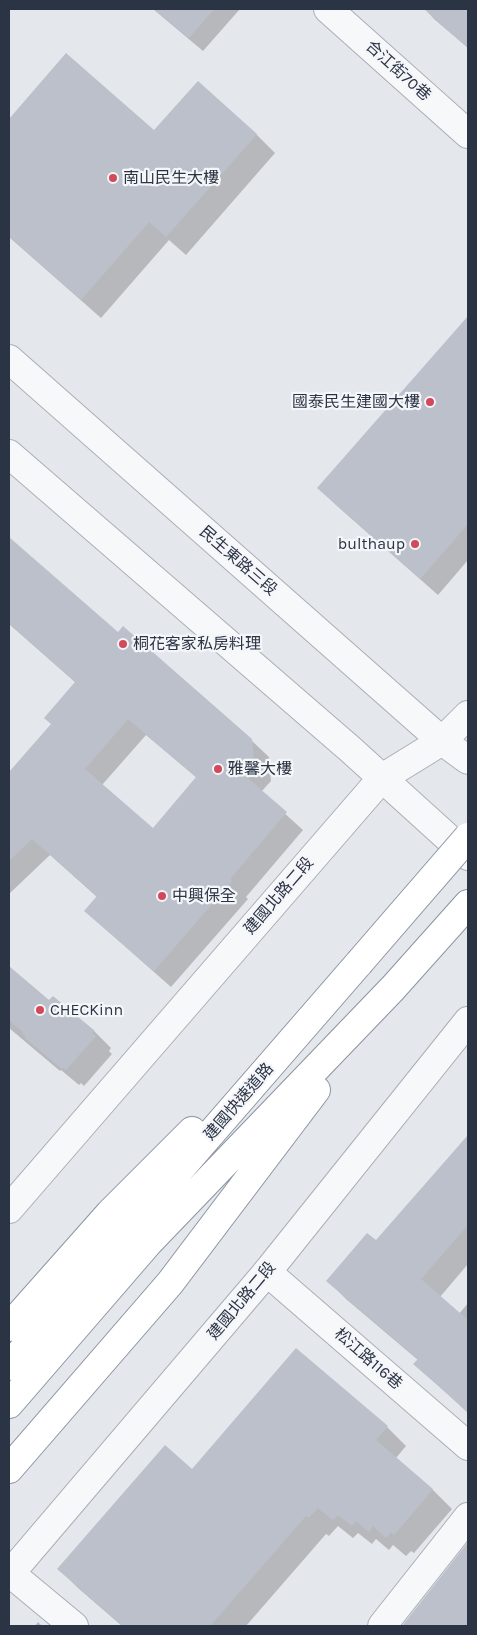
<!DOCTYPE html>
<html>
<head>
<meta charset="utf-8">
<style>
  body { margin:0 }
  #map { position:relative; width:477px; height:1635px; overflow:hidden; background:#e4e7ec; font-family:Karla,sans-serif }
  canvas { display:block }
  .frame { position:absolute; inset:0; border:10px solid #2b3445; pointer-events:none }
</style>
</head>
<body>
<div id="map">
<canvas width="477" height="1635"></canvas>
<div class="frame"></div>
</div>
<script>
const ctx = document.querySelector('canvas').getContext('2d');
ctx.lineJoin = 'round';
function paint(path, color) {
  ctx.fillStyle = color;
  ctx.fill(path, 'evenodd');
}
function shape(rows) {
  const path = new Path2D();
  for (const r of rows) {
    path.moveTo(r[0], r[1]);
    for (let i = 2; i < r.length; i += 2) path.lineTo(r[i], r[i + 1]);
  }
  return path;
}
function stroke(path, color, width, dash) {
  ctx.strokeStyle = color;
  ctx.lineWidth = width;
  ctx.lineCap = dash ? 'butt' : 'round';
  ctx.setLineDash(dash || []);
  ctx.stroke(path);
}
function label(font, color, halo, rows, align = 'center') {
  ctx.font = font + ' Karla,"Noto Sans TC",sans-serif';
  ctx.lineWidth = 4.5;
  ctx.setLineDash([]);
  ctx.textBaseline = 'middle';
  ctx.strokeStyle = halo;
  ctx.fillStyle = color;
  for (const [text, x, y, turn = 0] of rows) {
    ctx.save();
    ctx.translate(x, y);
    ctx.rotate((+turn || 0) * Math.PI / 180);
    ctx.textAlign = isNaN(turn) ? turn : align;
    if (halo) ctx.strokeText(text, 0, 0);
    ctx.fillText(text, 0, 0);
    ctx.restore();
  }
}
const shadow = shape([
  [153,9,240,9,203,51],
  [425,9,468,9,468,48,434,19],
  [66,55,154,132,256,134,275,153,186,255,169,240,101,318,9,237,9,120],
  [468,318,468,560,438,595,336,505,319,488],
  [9,539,118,634,251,740,269,757,271,781,261,792,303,830,246,897,248,899,171,987,103,927,86,910,97,897,50,855,9,894,9,822,10,820,9,819,9,774,52,724,76,683,9,624],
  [146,735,197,778,153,830,102,785],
  [9,967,49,1002,94,1031,111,1048,109,1051,112,1054,84,1086,81,1083,79,1085,61,1070,60,1071,9,1028],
  [468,1137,468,1264,440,1297,459,1314,468,1303,468,1413,415,1364,418,1360,346,1299,328,1281,376,1242],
  [387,1427,406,1446,396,1458,433,1490,452,1509,414,1553,411,1551,406,1556,393,1545,389,1550,376,1539,372,1544,358,1533,353,1538,338,1526,329,1536,326,1534,246,1626,122,1626,78,1588,59,1569,193,1471],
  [468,1544,468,1626,410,1626,406,1623],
  [38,1622,42,1626,35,1626]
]);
const building = shape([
  [154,9,214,9,189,38],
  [424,9,468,9,468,48],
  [66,53,154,130,198,81,257,134,166,237,149,222,81,300,9,236,9,119],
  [468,316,468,524,420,579,317,488],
  [9,537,118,632,123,626,252,739,254,763,244,775,287,812,230,879,232,881,154,971,84,911,97,896,32,839,9,861,9,772,51,724,44,718,75,682,9,623],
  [128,719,196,777,153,828,85,769],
  [9,966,49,1000,53,996,95,1031,92,1033,96,1036,66,1070,63,1067,62,1069,25,1038,26,1037,22,1033,23,1032,9,1020],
  [468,1135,468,1225,421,1279,468,1320,468,1412,413,1364,418,1359,326,1281,367,1233,376,1240],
  [296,1348,388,1426,376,1440,433,1489,394,1535,391,1532,386,1538,373,1526,369,1532,356,1521,352,1526,338,1515,333,1520,318,1508,309,1518,306,1516,210,1626,123,1626,57,1569,165,1445,192,1469],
  [468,1542,468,1626,402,1626]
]);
const minor = shape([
  [328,9,468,134],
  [267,1272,468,1446],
  [10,1573,74,1626],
  [382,1626,468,1517]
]);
const tertiary = shape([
  [9,359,442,741,468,760],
  [9,454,350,749,468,856],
  [9,1209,382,778,442,741,468,715],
  [9,1575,267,1272,468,1021]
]);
const trunk = shape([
  [9,1327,110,1213,192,1131],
  [9,1366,359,963],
  [9,1404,149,1242,393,988,468,904],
  [9,1469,170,1283,316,1090]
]);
const trunkBridge = shape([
  [359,963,468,837]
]);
const markers = [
  [113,178,5,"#d1495b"],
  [430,402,5,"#d1495b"],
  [415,544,5,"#d1495b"],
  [123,644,5,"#d1495b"],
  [218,769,5,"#d1495b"],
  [162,896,5,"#d1495b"],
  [40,1010,5,"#d1495b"]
];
const streetNames = [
  ["合江街70巷",398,71,42],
  ["民生東路三段",238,561,41],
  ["建國北路二段",279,896,-49],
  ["建國快速道路",239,1102,-49],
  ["建國北路二段",242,1301,-50],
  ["松江路116巷",368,1359,41]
];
const poiNames = [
  ["南山民生大樓",123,178],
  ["國泰民生建國大樓",420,402,"right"],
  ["bulthaup",405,544,"right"],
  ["桐花客家私房料理",133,644],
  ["雅馨大樓",228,769],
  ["中興保全",172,896],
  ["CHECKinn",50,1010]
];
paint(shadow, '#0003');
paint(building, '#bbc0ca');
stroke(minor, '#a9aeb7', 30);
stroke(tertiary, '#a9aeb7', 30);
stroke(trunk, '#8b94a3', 30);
stroke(minor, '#f7f8fa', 28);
stroke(tertiary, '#f7f8fa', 28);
stroke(trunk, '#fff', 28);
stroke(trunkBridge, '#8b94a3', 30, []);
stroke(trunkBridge, '#fff', 28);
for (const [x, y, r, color] of markers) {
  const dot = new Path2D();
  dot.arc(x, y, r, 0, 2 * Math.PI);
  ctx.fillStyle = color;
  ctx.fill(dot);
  stroke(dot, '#f4f6f9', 2);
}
label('16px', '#2b3445', '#f4f6f9', streetNames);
label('16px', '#2b3445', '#f4f6f9', poiNames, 'left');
</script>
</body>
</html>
